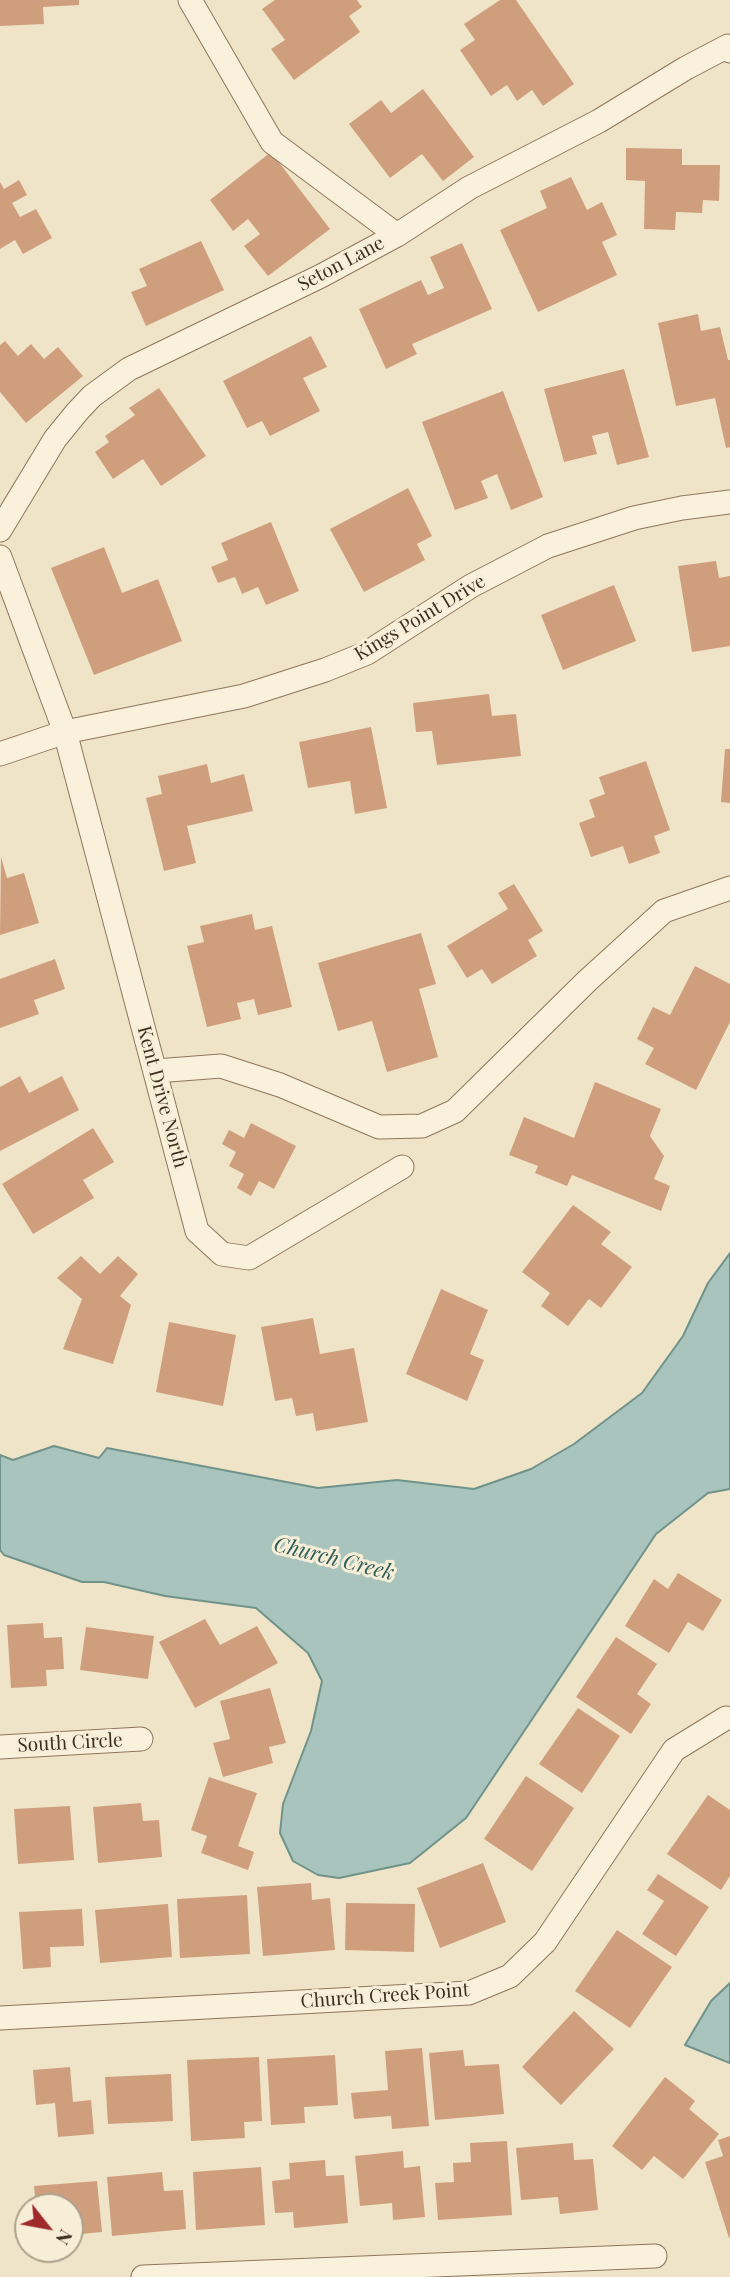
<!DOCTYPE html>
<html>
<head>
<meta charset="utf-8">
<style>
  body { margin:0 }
  #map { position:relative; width:730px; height:2277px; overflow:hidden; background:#f0e4c8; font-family:"Playfair Display",serif }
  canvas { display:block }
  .north { position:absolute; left:14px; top:2193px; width:70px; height:70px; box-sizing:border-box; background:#f7eed8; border:2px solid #ada18e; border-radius:50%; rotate:121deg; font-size:19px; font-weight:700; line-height:28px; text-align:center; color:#3d2e20 }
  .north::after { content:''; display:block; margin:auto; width:24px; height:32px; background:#9e2a2b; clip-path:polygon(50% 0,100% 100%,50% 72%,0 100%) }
</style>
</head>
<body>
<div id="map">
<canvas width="730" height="2277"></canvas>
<div class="north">N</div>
</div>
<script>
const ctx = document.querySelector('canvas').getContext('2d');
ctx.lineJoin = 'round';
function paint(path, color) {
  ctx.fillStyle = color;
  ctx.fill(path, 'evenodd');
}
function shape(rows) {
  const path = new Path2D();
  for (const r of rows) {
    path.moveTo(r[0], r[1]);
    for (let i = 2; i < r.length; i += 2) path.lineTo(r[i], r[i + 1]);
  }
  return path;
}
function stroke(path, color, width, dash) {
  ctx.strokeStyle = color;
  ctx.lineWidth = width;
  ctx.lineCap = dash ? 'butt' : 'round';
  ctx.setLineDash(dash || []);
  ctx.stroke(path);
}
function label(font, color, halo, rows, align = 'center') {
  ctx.font = font + ' "Playfair Display",serif';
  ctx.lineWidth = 6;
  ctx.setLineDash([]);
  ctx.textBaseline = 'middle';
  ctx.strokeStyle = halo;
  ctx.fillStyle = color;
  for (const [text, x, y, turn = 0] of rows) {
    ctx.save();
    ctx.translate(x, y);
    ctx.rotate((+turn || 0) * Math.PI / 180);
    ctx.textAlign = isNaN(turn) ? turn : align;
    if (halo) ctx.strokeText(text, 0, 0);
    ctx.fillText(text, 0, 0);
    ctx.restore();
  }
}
const water = shape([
  [730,1253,730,1489,708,1493,656,1534,466,1818,410,1863,339,1878,318,1875,293,1861,280,1833,283,1804,311,1731,322,1681,308,1653,256,1608,165,1596,104,1582,82,1582,4,1555,0,1550,0,1455,13,1460,54,1446,99,1458,107,1448,318,1488,397,1480,474,1489,531,1469,574,1444,642,1393,683,1336,708,1283,730,1253],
  [730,1983,730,2063,685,2045,711,2001,730,1983]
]);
const building = shape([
  [0,0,79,0,79,5,43,7,44,24,0,26],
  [275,0,357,0,362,7,349,16,360,32,294,80,271,49,285,40,262,9],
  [500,0,516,0,574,84,543,106,532,90,517,101,507,85,491,96,460,50,475,40,464,24],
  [423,89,474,157,443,181,422,154,390,178,349,124,381,100,391,113],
  [626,148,682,149,682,165,720,165,719,201,703,200,702,213,676,212,675,230,644,229,645,181,626,180],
  [271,152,330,229,268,276,244,246,260,234,248,219,233,231,210,200],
  [571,177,587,210,602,202,617,235,602,242,617,275,538,312,500,230,547,208,540,191],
  [19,180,27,195,12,203,20,217,36,209,52,238,23,254,15,240,0,249,0,182,4,189],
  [201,241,224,290,146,326,131,292,147,286,139,269],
  [462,243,492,309,412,344,417,354,386,369,359,309,421,280,428,295,444,288,430,257],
  [698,314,701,331,720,327,728,360,730,360,730,447,726,448,715,398,676,406,658,323],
  [311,336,327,367,303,378,320,411,270,436,262,421,247,428,223,381],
  [5,341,18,356,31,344,44,359,58,347,83,376,26,423,0,392,0,345],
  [624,369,649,457,617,465,608,432,592,436,597,454,564,462,544,389],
  [159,388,206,456,161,486,143,459,113,479,95,452,109,442,105,436,135,415,129,408],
  [503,391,543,497,511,510,497,474,481,481,488,498,455,510,422,422],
  [408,488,432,536,417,544,425,560,364,592,330,529],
  [271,522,299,591,266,605,258,587,242,594,235,577,218,583,211,567,228,560,221,543],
  [104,547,122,593,158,579,182,641,94,675,51,568],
  [716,561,719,578,730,576,730,646,692,652,678,566],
  [614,585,636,641,563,670,541,615],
  [489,694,492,716,516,714,521,756,437,765,432,731,416,732,413,703],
  [371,727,387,808,355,814,350,781,308,788,299,742],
  [725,749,730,749,730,803,721,802],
  [646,761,670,830,654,836,660,853,629,864,623,846,591,857,579,823,595,817,589,800,605,794,599,777],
  [207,764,211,783,244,774,253,811,187,826,196,863,164,871,146,798,162,794,158,776],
  [1,857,7,878,24,873,39,923,0,935],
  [514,884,543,931,528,940,537,956,492,984,482,969,467,978,447,946,508,909,498,893],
  [252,914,255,930,272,926,292,1007,258,1015,254,999,237,1003,241,1019,207,1027,187,946,204,942,200,926],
  [421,933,436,984,419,989,438,1057,387,1072,372,1021,338,1031,318,963],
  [55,959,65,989,34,1000,39,1014,0,1028,0,979],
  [695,966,730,984,730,1022,696,1090,645,1064,654,1048,637,1039,653,1007,670,1015],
  [20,1076,29,1093,62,1076,79,1110,0,1151,0,1087],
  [595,1082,661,1109,650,1136,664,1156,654,1179,670,1186,661,1211,572,1175,567,1186,535,1173,538,1166,509,1155,524,1117,574,1138],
  [251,1123,296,1146,274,1189,259,1181,251,1196,237,1188,244,1174,229,1166,236,1152,222,1144,229,1130,244,1138],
  [93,1128,114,1162,83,1180,94,1198,33,1234,2,1184],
  [573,1205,611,1232,601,1244,632,1267,601,1308,589,1299,568,1326,541,1306,550,1293,522,1272],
  [81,1256,100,1274,118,1256,138,1274,120,1296,131,1305,113,1364,63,1349,82,1299,57,1278],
  [441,1289,488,1310,470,1354,484,1360,467,1401,406,1374],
  [313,1318,320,1354,354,1348,368,1422,316,1431,313,1413,296,1416,292,1398,275,1401,261,1327],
  [169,1322,236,1335,223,1406,156,1392],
  [678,1573,722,1600,703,1631,688,1622,669,1653,625,1626,654,1579,668,1589],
  [205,1619,220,1645,257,1626,278,1663,195,1708,159,1642],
  [43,1623,44,1638,62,1637,64,1669,46,1670,47,1686,11,1688,7,1625],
  [86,1627,154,1636,148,1679,80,1670],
  [616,1637,657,1664,637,1694,651,1704,631,1734,576,1697],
  [270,1688,286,1743,269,1747,273,1763,223,1777,213,1743,230,1739,220,1701],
  [578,1708,620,1736,582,1793,539,1764],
  [526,1776,574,1808,532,1871,484,1839],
  [209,1777,257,1793,238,1846,254,1852,248,1870,201,1853,207,1836,191,1830],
  [708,1795,730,1810,730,1876,721,1890,667,1854],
  [141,1803,143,1821,159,1820,162,1857,98,1863,93,1807],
  [70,1806,74,1860,18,1864,14,1809],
  [483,1863,506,1922,440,1948,417,1888],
  [658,1874,709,1907,676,1956,642,1934,664,1901,647,1890],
  [311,1883,312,1900,330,1898,335,1950,263,1956,257,1887],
  [247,1895,250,1954,180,1958,177,1899],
  [346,1903,415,1904,414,1952,345,1950],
  [168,1904,172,1957,100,1963,95,1910],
  [82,1909,84,1946,50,1947,51,1967,23,1969,19,1912],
  [617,1930,672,1967,630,2028,575,1991],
  [574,2011,614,2049,561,2105,522,2067],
  [422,2048,429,2126,392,2129,391,2116,354,2119,351,2093,388,2090,385,2051],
  [463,2050,465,2066,499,2064,504,2114,435,2120,429,2053],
  [335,2055,338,2105,304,2107,305,2123,271,2125,267,2059],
  [259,2057,262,2121,244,2122,245,2138,191,2141,187,2060],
  [70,2067,73,2102,91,2100,94,2134,58,2137,55,2103,36,2105,33,2070],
  [171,2074,173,2121,108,2124,105,2077],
  [665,2077,695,2101,689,2109,719,2134,683,2179,654,2156,642,2170,612,2146],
  [730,2136,730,2237,729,2238,705,2162,723,2156,718,2140],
  [507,2141,512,2215,438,2220,435,2183,454,2182,453,2163,471,2162,470,2143],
  [573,2143,574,2160,593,2159,598,2210,560,2214,558,2197,521,2200,516,2148],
  [403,2151,404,2168,420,2166,425,2217,393,2220,392,2203,360,2206,355,2156],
  [325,2160,326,2176,344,2175,348,2223,294,2228,293,2212,275,2213,272,2181,290,2179,289,2163],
  [261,2167,265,2225,196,2230,193,2172],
  [162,2172,164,2191,183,2190,186,2229,112,2236,107,2177],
  [97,2181,102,2232,70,2235,70,2207,36,2207,34,2186]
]);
const minor = shape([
  [190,0,272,142,397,235],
  [0,530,55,439,77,412,92,396,129,369,321,276,397,235,469,188,599,121,686,68,728,46,730,51],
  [0,557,65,732,197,1231,222,1254,249,1258,402,1167],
  [0,754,65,732,244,696,325,670,367,653,471,586,548,546,634,518,682,508,730,502],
  [156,1071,221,1066,280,1085,379,1127,422,1126,455,1111,587,981,664,911,730,888],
  [0,1747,141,1739],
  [0,2018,469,1993,510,1976,545,1942,674,1750,726,1718],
  [143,2277,655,2256]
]);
const streetNames = [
  ["Seton Lane",341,264,-28],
  ["Kings Point Drive",420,618,-31],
  ["Kent Drive North",162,1097,75],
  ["South Circle",70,1743,-3],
  ["Church Creek Point",385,1996,-4]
];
const waterNames = [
  ["Church Creek",334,1559,14]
];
paint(water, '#a9c4bc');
stroke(water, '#6f938a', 2);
paint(building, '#cf9f7d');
stroke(minor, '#8d765c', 25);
stroke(minor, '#faf1dc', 23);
label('19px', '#3d2e20', '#f7eed8', streetNames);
label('italic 21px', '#2f5d5a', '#f7eed8', waterNames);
</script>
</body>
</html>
